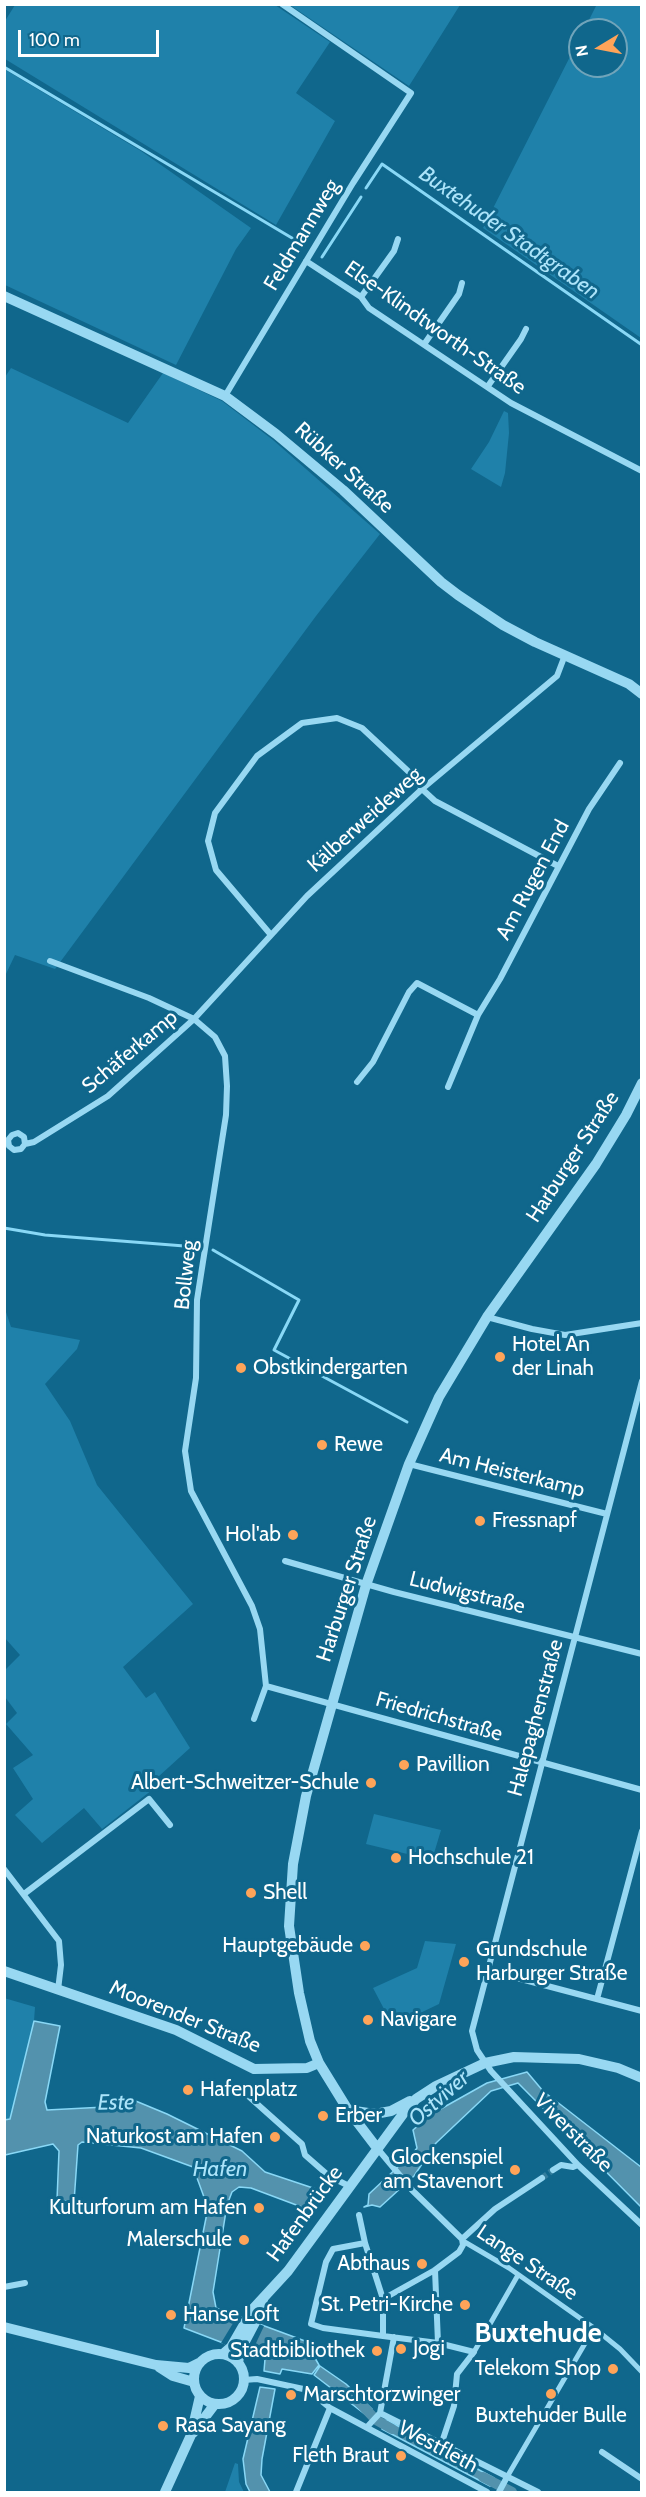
<!DOCTYPE html>
<html>
<head>
<meta charset="utf-8">
<style>
  body { margin:0 }
  #map { position:relative; width:646px; height:2497px; overflow:hidden; background:#10678c; font-family:Cabin,sans-serif }
  canvas { display:block }
  .frame { position:absolute; inset:0; border:6px solid #fff; pointer-events:none }
  .north { position:absolute; left:568px; top:18px; width:60px; height:60px; box-sizing:border-box; background:#10678c; border:2px solid #70a4ba; border-radius:50%; rotate:260deg; font-size:16px; font-weight:700; line-height:24px; text-align:center; color:#fff }
  .north::after { content:''; display:block; margin:auto; width:21px; height:27px; background:#ffa459; clip-path:polygon(50% 0,100% 100%,50% 72%,0 100%) }
  .scale { position:absolute; left:18px; top:30px; width:141px; height:27px; box-sizing:border-box; border:3px solid #fff; border-top:0; padding-left:8px; font-size:18px; line-height:21px; white-space:nowrap; color:#fff; -webkit-text-stroke:4px #10678c; paint-order:stroke }
</style>
</head>
<body>
<div id="map">
<canvas width="646" height="2497"></canvas>
<div class="frame"></div>
<div class="north">N</div>
<div class="scale">100 m</div>
</div>
<script>
const ctx = document.querySelector('canvas').getContext('2d');
ctx.lineJoin = 'round';
function paint(path, color) {
  ctx.fillStyle = color;
  ctx.fill(path, 'evenodd');
}
function shape(rows) {
  const path = new Path2D();
  for (const r of rows) {
    if (r.length === 3) {
      path.moveTo(r[0] + r[2], r[1]);
      path.arc(r[0], r[1], r[2], 0, 2 * Math.PI);
      continue;
    }
    path.moveTo(r[0], r[1]);
    for (let i = 2; i < r.length; i += 2) path.lineTo(r[i], r[i + 1]);
  }
  return path;
}
function stroke(path, color, width, dash) {
  ctx.strokeStyle = color;
  ctx.lineWidth = width;
  ctx.lineCap = dash ? 'butt' : 'round';
  ctx.setLineDash(dash || []);
  ctx.stroke(path);
}
function label(font, color, halo, rows, align = 'center') {
  ctx.font = font + ' Cabin,sans-serif';
  ctx.lineWidth = 6;
  ctx.setLineDash([]);
  ctx.textBaseline = 'middle';
  ctx.strokeStyle = halo;
  ctx.fillStyle = color;
  for (const [text, x, y, turn = 0] of rows) {
    ctx.save();
    ctx.translate(x, y);
    ctx.rotate((+turn || 0) * Math.PI / 180);
    ctx.textAlign = isNaN(turn) ? turn : align;
    if (halo) ctx.strokeText(text, 0, 0);
    ctx.fillText(text, 0, 0);
    ctx.restore();
  }
}
const green = shape([
  [597,4,641,5,641,338,483,228,580,37,580,66,616,66,616,30,584,30],
  [15,5,275,5,330,42,296,93,335,121,276,225,5,59,5,21],
  [290,5,460,4,460,5,409,86],
  [4,69,141,151,251,228,236,249,176,365,5,285],
  [11,368,128,423,163,373,222,401,273,440,380,534,316,616,55,969,15,955,5,976,5,377],
  [504,411,508,413,509,433,505,473,501,487,471,469,489,442],
  [4,1306,11,1327,80,1340,77,1349,45,1384,70,1421,97,1485,193,1604,123,1667,146,1698,155,1692,190,1748,148,1786,152,1790,102,1829,84,1808,42,1843,15,1815,33,1799,13,1768,33,1755,6,1724,17,1713,5,1697,5,1670,20,1655,4,1637],
  [374,1814,441,1830,432,1860,366,1844],
  [425,1941,456,1944,439,2004,393,2026,373,1988,417,1968],
  [4,1998,35,2007,34,2021,10,2119,4,2123],
  [235,2463,238,2464,239,2482,244,2492,225,2492]
]);
const water = shape([
  [34,2021,60,2026,45,2102,47,2110,105,2107,126,2097,167,2114,242,2151,265,2172,322,2191,307,2209,251,2188,239,2187,232,2192,227,2205,213,2292,216,2308,305,2341,319,2365,312,2374,282,2369,280,2374,264,2371,265,2359,184,2328,208,2208,193,2167,141,2148,82,2142,78,2145,74,2202,57,2200,59,2151,53,2144,5,2155,4,2120,10,2119,34,2021],
  [527,2072,543,2091,641,2167,641,2207,518,2083,491,2091,436,2143,414,2176,380,2207,372,2205,364,2207,368,2205,369,2194,402,2163,399,2154,413,2153,417,2148,413,2130,430,2115,487,2083,527,2072],
  [320,2366,346,2384,372,2409,370,2413,366,2415,314,2375,320,2366],
  [260,2387,275,2389,262,2459,261,2475,270,2492,250,2492,246,2484,243,2459,260,2387],
  [387,2420,494,2478,493,2485,490,2486,382,2429,382,2421,387,2420]
]);
const pier = shape([
  [238,2315,264,2326,250,2356,221,2343]
]);
const stream = shape([
  [4,67,297,241],
  [366,188,382,164,642,345],
  [322,257,361,197],
  [4,1228,45,1235,197,1247],
  [213,1250,299,1300,274,1350,407,1422]
]);
const canal = shape([
  [360,2403,376,2420,392,2429],
  [483,2477,512,2492]
]);
const minorTunnel = shape([
  [542,2178,553,2170]
]);
const pedestrian = shape([
  [463,2241,509,2268,594,2328,620,2349,642,2372],
  [474,2352,518,2275],
  [507,2477,594,2328]
]);
const minor = shape([
  [306,261,361,297,369,308,511,403,642,471],
  [361,297,394,251,398,239],
  [425,343,459,294,462,283],
  [488,386,521,339,526,329],
  [225,396,353,183,411,93,282,4],
  [271,935,216,870,208,841,215,813,257,756,302,723,337,718,362,728,409,772,422,789,435,801,558,866],
  [50,961,149,998,194,1019,215,1037,225,1056,227,1086,226,1115,197,1300,196,1378,185,1451,191,1491,252,1606,260,1629,266,1686,642,1790],
  [357,1082,373,1062,409,992,417,983,478,1015],
  [448,1087,478,1015,500,979,589,809,620,763],
  [25,1144,21,1149,14,1150,9,1146,8,1140,12,1135,18,1133,24,1137,25,1144,34,1142,108,1096,194,1019,307,896,422,789,557,676,565,655],
  [487,1317,532,1329,565,1335,642,1323],
  [642,1381,472,2031,477,2050,491,2071,578,2165,642,2225],
  [409,1464,607,1514],
  [285,1561,394,1592,642,1654],
  [254,1719,266,1686],
  [4,1869,59,1941,61,1965,58,1990],
  [24,1894,149,1799,170,1825],
  [487,1973,517,1978,642,2011],
  [597,1999,642,1831],
  [238,2089,246,2094,302,2144,305,2155,329,2176,349,2186],
  [377,2148,412,2190,462,2239],
  [553,2170,561,2165,573,2167,578,2165],
  [359,2215,365,2243],
  [462,2239,495,2209,542,2178],
  [435,2270,438,2343],
  [4,2287,25,2283],
  [383,2299,435,2270,459,2252,463,2245,462,2239],
  [383,2336,383,2299,365,2243,333,2249,326,2262,311,2324,323,2328,383,2336,438,2343,474,2352,457,2374,454,2406,441,2445],
  [244,2380,257,2379,308,2390,330,2408,487,2492],
  [380,2413,538,2492],
  [367,2427,380,2413,394,2337],
  [602,2452,642,2479],
  [296,2492,330,2408],
  [499,2492,507,2477]
]);
const tertiary = shape([
  [4,296,225,396,276,434,343,490,441,582,458,595,503,625,535,642,629,684,642,694],
  [4,1971,176,2030,254,2069,307,2068,319,2063],
  [348,2110,375,2114,391,2111,410,2101],
  [377,2148,348,2110,319,2063,310,2041,299,1993,289,1926,293,1864,306,1796,366,1585,409,1464,439,1397,487,1317,596,1164,626,1115,642,1083],
  [4,2327,156,2365,189,2368,199,2363],
  [223,2354,231,2347,253,2309,288,2271,403,2114,416,2099,436,2086,485,2063,514,2057,579,2059,618,2068,642,2078],
  [219,2379,25],
  [238,2363,240,2351,260,2313,263,2300],
  [159,2367,173,2376,194,2382],
  [193,2433,215,2404],
  [165,2492,191,2435,200,2396]
]);
const markers = [
  [500,1357,6,"#ffa459"],
  [241,1368,6,"#ffa459"],
  [322,1445,6,"#ffa459"],
  [480,1521,6,"#ffa459"],
  [293,1535,6,"#ffa459"],
  [404,1765,6,"#ffa459"],
  [371,1783,6,"#ffa459"],
  [396,1858,6,"#ffa459"],
  [251,1893,6,"#ffa459"],
  [365,1946,6,"#ffa459"],
  [464,1962,6,"#ffa459"],
  [368,2020,6,"#ffa459"],
  [188,2090,6,"#ffa459"],
  [323,2116,6,"#ffa459"],
  [275,2137,6,"#ffa459"],
  [515,2170,6,"#ffa459"],
  [259,2208,6,"#ffa459"],
  [244,2240,6,"#ffa459"],
  [422,2264,6,"#ffa459"],
  [465,2305,6,"#ffa459"],
  [171,2315,6,"#ffa459"],
  [401,2349,6,"#ffa459"],
  [377,2351,6,"#ffa459"],
  [613,2369,6,"#ffa459"],
  [551,2394,6,"#ffa459"],
  [291,2395,6,"#ffa459"],
  [163,2426,6,"#ffa459"],
  [401,2456,6,"#ffa459"]
];
const streetNames = [
  ["Feldmannweg",302,235,-59],
  ["Else-Klindtworth-Straße",435,328,35],
  ["Rübker Straße",344,468,42],
  ["Kälberweideweg",365,820,-42],
  ["Am Rugen End",533,880,-62],
  ["Schäferkamp",130,1052,-40],
  ["Harburger Straße",573,1157,-57],
  ["Bollweg",186,1275,-84],
  ["Am Heisterkamp",512,1473,14],
  ["Harburger Straße",347,1589,-72],
  ["Ludwigstraße",467,1593,14],
  ["Friedrichstraße",439,1717,16],
  ["Halepaghenstraße",536,1718,-75],
  ["Moorender Straße",185,2017,22],
  ["Viverstraße",573,2133,45],
  ["Hafenbrücke",305,2214,-54],
  ["Lange Straße",527,2263,34],
  ["Westfleth",438,2447,28]
];
const poiNames = [
  ["Hotel An",512,1345],
  ["der Linah",512,1369],
  ["Obstkindergarten",253,1368],
  ["Rewe",334,1445],
  ["Fressnapf",492,1521],
  ["Hol'ab",281,1535,"right"],
  ["Pavillion",416,1765],
  ["Albert-Schweitzer-Schule",359,1783,"right"],
  ["Hochschule 21",408,1858],
  ["Shell",263,1893],
  ["Hauptgebäude",353,1946,"right"],
  ["Grundschule",476,1950],
  ["Harburger Straße",476,1974],
  ["Navigare",380,2020],
  ["Hafenplatz",200,2090],
  ["Erber",335,2116],
  ["Naturkost am Hafen",263,2137,"right"],
  ["Glockenspiel",503,2158,"right"],
  ["am Stavenort",503,2182,"right"],
  ["Kulturforum am Hafen",247,2208,"right"],
  ["Malerschule",232,2240,"right"],
  ["Abthaus",410,2264,"right"],
  ["St. Petri-Kirche",453,2305,"right"],
  ["Hanse Loft",183,2315],
  ["Jogi",413,2349],
  ["Stadtbibliothek",365,2351,"right"],
  ["Telekom Shop",601,2369,"right"],
  ["Marschtorzwinger",303,2395],
  ["Buxtehuder Bulle",551,2416,"center"],
  ["Rasa Sayang",175,2426],
  ["Fleth Braut",389,2456,"right"]
];
const waterNames = [
  ["Buxtehuder Stadtgraben",509,233,35],
  ["Ostviver",439,2099,-41],
  ["Este",116,2103,-1],
  ["Hafen",220,2170]
];
const districtNames = [
  ["Buxtehude",538,2334]
];
paint(green, '#1f81aa');
paint(water, '#5392ad');
stroke(water, '#89d8f6', 1.5);
paint(pier, '#10678c');
stroke(stream, '#89d8f6', 3);
stroke(canal, '#5392ad', 10);
stroke(minorTunnel, '#347e9d', 6, [6, 3]);
stroke(pedestrian, '#98d8f2', 5);
stroke(minor, '#98d8f2', 6);
stroke(tertiary, '#98d8f2', 10);
for (const [x, y, r, color] of markers) {
  const dot = new Path2D();
  dot.arc(x, y, r, 0, 2 * Math.PI);
  ctx.fillStyle = color;
  ctx.fill(dot);
  stroke(dot, '#10678c', 2);
}
label('21px', '#fff', '#10678c', streetNames);
label('21px', '#fff', '#10678c', poiNames, 'left');
label('italic 22px', '#ace4fa', '#10678c', waterNames);
label('bold 27px', '#fff', '#10678c', districtNames);
</script>
</body>
</html>
